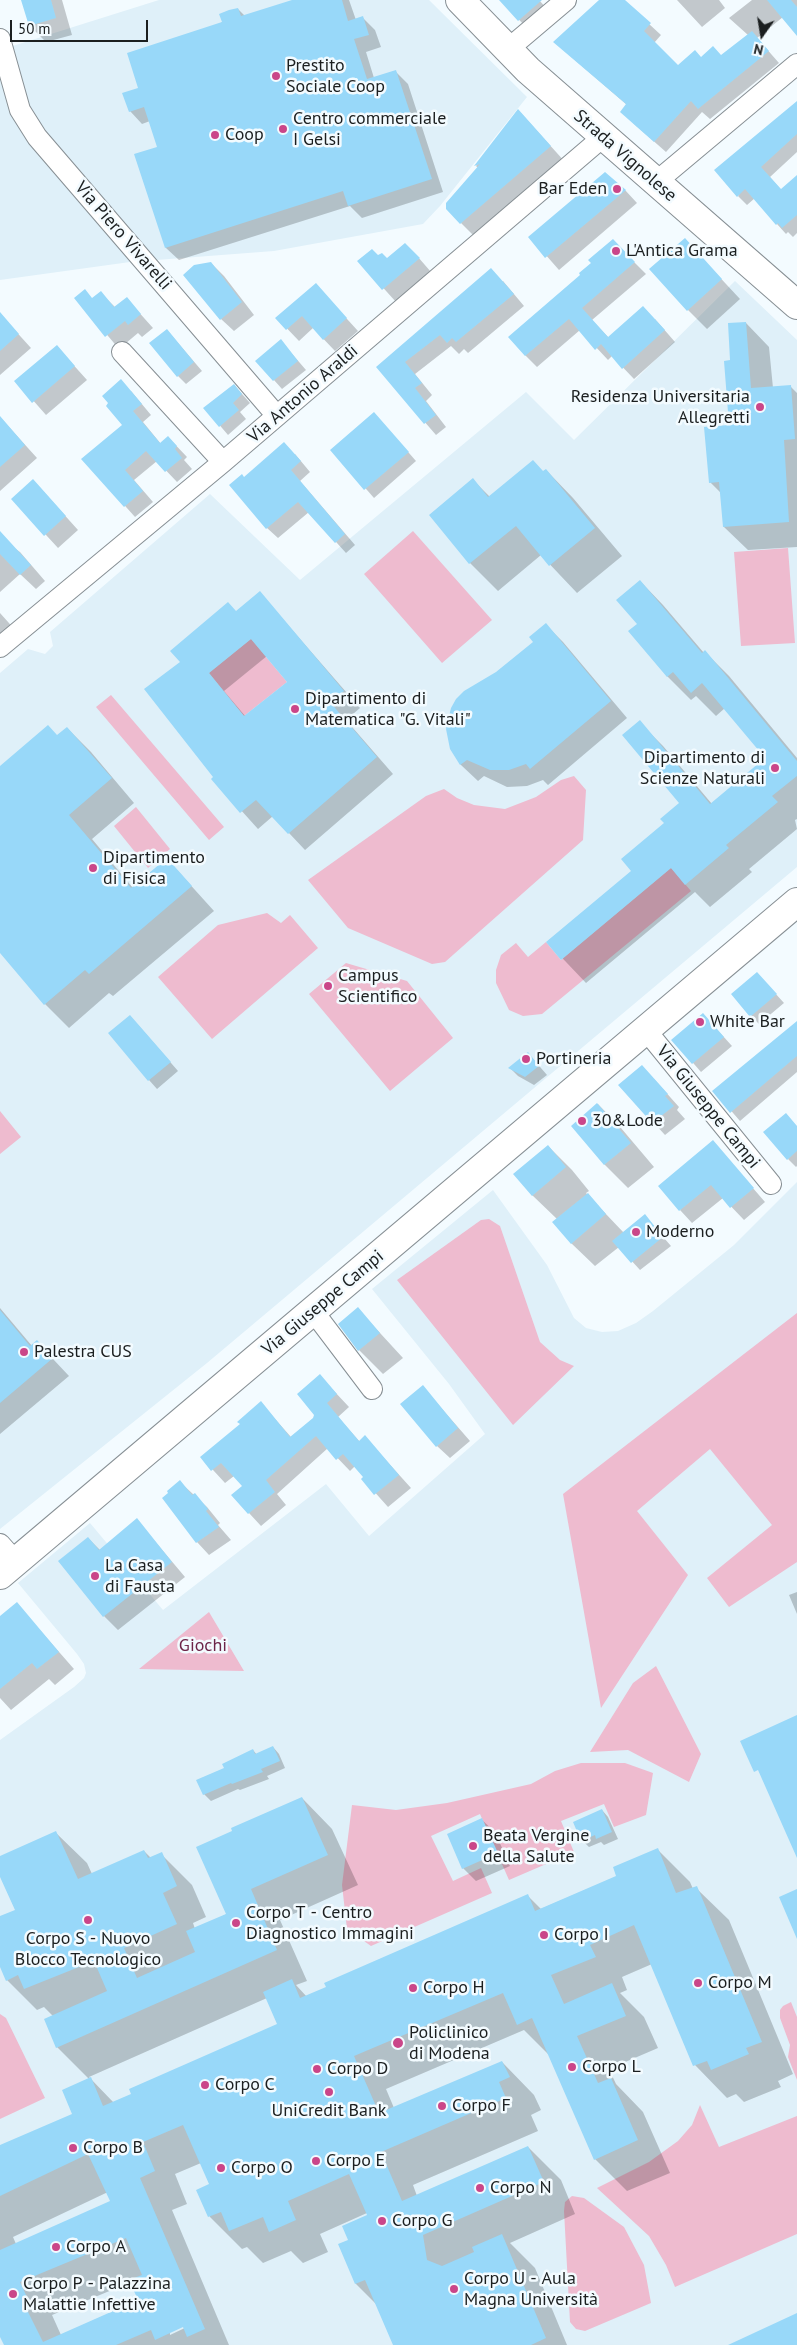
<!DOCTYPE html>
<html>
<head>
<meta charset="utf-8">
<style>
  body { margin:0 }
  #map { position:relative; width:797px; height:2345px; overflow:hidden; background:#f3fbff; font-family:"PT Sans",sans-serif }
  canvas { display:block }
  .north { position:absolute; left:737px; top:10px; width:50px; height:50px; -webkit-text-stroke:4px #f3fbff; paint-order:stroke; rotate:193deg; font-size:14px; font-weight:700; line-height:20px; text-align:center; color:#1b1f20 }
  .north::after { content:''; display:block; margin:auto; width:18px; height:22px; background:#1b1f20; clip-path:polygon(50% 0,100% 100%,50% 72%,0 100%) }
  .scale { position:absolute; left:10px; top:20px; width:138px; height:22px; box-sizing:border-box; border:2px solid #1b1f20; border-top:0; padding-left:6px; font-size:15px; line-height:18px; white-space:nowrap; color:#1b1f20; -webkit-text-stroke:4px #f3fbff; paint-order:stroke }
</style>
</head>
<body>
<div id="map">
<canvas width="797" height="2345"></canvas>
<div class="north">N</div>
<div class="scale">50 m</div>
</div>
<script>
const ctx = document.querySelector('canvas').getContext('2d');
ctx.lineJoin = 'round';
function paint(path, color) {
  ctx.fillStyle = color;
  ctx.fill(path, 'evenodd');
}
function shape(rows) {
  const path = new Path2D();
  for (const r of rows) {
    path.moveTo(r[0], r[1]);
    for (let i = 2; i < r.length; i += 2) path.lineTo(r[i], r[i + 1]);
  }
  return path;
}
function stroke(path, color, width, dash) {
  ctx.strokeStyle = color;
  ctx.lineWidth = width;
  ctx.lineCap = dash ? 'butt' : 'round';
  ctx.setLineDash(dash || []);
  ctx.stroke(path);
}
function label(font, color, halo, rows, align = 'center') {
  ctx.font = font + ' "PT Sans",sans-serif';
  ctx.lineWidth = 5;
  ctx.setLineDash([]);
  ctx.textBaseline = 'middle';
  ctx.strokeStyle = halo;
  ctx.fillStyle = color;
  for (const [text, x, y, turn = 0] of rows) {
    ctx.save();
    ctx.translate(x, y);
    ctx.rotate((+turn || 0) * Math.PI / 180);
    ctx.textAlign = isNaN(turn) ? turn : align;
    if (halo) ctx.strokeText(text, 0, 0);
    ctx.fillText(text, 0, 0);
    ctx.restore();
  }
}
const built = shape([
  [159,0,429,0,527,97,440,206,423,224,274,251,130,262,0,280,0,50],
  [735,281,797,340,797,867,207,1363,0,1529,0,673,28,649,45,654,53,646,50,632,210,494,300,580,526,392,574,440],
  [797,1182,797,2345,0,2345,0,1740,74,1687,84,1678,86,1673,84,1664,77,1654,18,1583,90,1523,163,1610,326,1484,369,1536,485,1434,449,1384,372,1289,493,1190,547,1265,574,1318,586,1328,602,1332,618,1331,636,1323,653,1311,734,1245]
]);
const green = shape([
  [413,531,492,620,442,663,364,574],
  [788,548,795,643,741,646,734,552],
  [251,639,287,682,244,716,209,673],
  [111,695,224,827,209,840,96,707],
  [574,776,586,790,583,840,445,962,432,964,348,928,308,880,426,796,444,789,457,798,474,805,505,809,536,797,561,780],
  [136,807,170,849,148,868,114,826],
  [671,868,691,891,542,1014,523,1016,509,1010,496,983,496,970,501,955,516,943,528,957,546,942,561,960],
  [267,913,281,923,290,915,318,948,212,1039,158,977,218,925],
  [346,963,407,981,453,1038,390,1091,309,994],
  [0,1111,21,1137,0,1154],
  [489,1219,500,1226,540,1342,560,1360,574,1366,513,1425,397,1280,481,1220],
  [797,1313,797,1562,729,1607,707,1578,772,1525,710,1449,637,1511,688,1575,601,1708,563,1494],
  [209,1612,244,1671,139,1669],
  [656,1666,701,1754,689,1782,628,1750,590,1752,633,1683],
  [581,1763,625,1763,653,1773,646,1815,614,1827,604,1804,561,1821,574,1852,509,1880,480,1814,431,1836,453,1881,481,1868,492,1893,371,1946,347,1929,342,1885,352,1805,396,1810,447,1803,531,1784,555,1771],
  [791,2002,797,2017,797,2080,788,2057,790,2045,780,2018,780,2010,783,2006],
  [0,2014,6,2018,45,2098,0,2119],
  [700,2105,719,2147,797,2116,797,2234,675,2287,666,2265,649,2236,597,2188,649,2162,678,2141,692,2125],
  [572,2196,584,2198,624,2227,644,2265,651,2303,585,2331,576,2329,570,2322,564,2211,565,2202]
]);
const shadow = shape([
  [22,0,62,0,72,35,46,42,30,26],
  [295,0,349,0,356,20,362,17,375,30,381,47,366,52,374,78,395,71,408,84,443,192,362,218,350,206,179,260,166,248,159,148,150,121,142,124,130,111,140,89,238,9,245,16],
  [500,0,539,0,548,10,527,28],
  [601,0,623,0,661,35,654,43,678,66,701,58,722,56,748,35,729,18,752,0,797,0,797,33,783,17,757,38,779,63,710,119,702,112,666,152,633,123,627,105,554,42],
  [677,0,719,0,725,8,702,27],
  [797,102,797,152,770,177,782,191,797,177,797,233,793,237,788,232,786,234,777,224,755,198,747,205,738,196],
  [519,111,566,163,477,239,461,223,478,168,476,166],
  [625,190,637,203,559,270,530,237],
  [685,240,740,299,707,329,688,310],
  [613,241,646,274,592,320,609,338,655,319,675,342,634,379,612,356,608,360,580,330,537,367,525,355,582,275],
  [378,257,386,259,418,257,431,272,396,302,359,261],
  [211,263,224,276,254,315,234,331,221,319],
  [503,281,524,306,468,353,464,349,459,354,451,346,415,374,432,395,426,401,446,427,436,435,377,367],
  [316,285,358,331,335,351,313,328,299,341,277,318],
  [101,293,116,308,127,299,153,328,142,337,138,333,119,349,76,298,92,299],
  [2,316,31,348,0,375,0,317],
  [746,323,769,347,773,388,791,387,797,393,797,547,748,550,724,527,722,494,710,482,730,426,731,361],
  [167,330,202,371,186,384,178,376],
  [281,341,306,370,282,389,257,361],
  [69,360,87,380,46,415,16,381],
  [234,385,250,403,240,412,246,419,228,435,205,408],
  [131,391,151,415,143,422,161,444,168,437,187,457,184,460,192,469,177,482,157,461,134,480,153,502,135,517,83,459,124,425],
  [374,413,416,461,374,498,332,450],
  [0,417,37,458,0,491],
  [295,454,310,472,300,481,355,545,346,553,309,512,278,538,267,528,244,478],
  [546,470,573,498,622,556,577,593,541,555,498,591,470,563,430,515,473,480,490,497],
  [33,480,78,530,58,548,13,499],
  [0,538,20,552,45,581,36,589,20,574,0,592],
  [640,581,663,605,704,653,705,652,729,676,797,758,797,819,795,820,797,829,749,869,752,872,710,907,695,892,586,983,547,942,633,871,681,803,639,722,663,746,712,804,767,758,725,708,716,716,696,696,691,700,667,676,638,624],
  [260,593,360,708,346,720,393,774,305,850,273,816,258,829,213,779,215,777,181,662],
  [267,656,288,682,246,717,224,691],
  [0,613,17,632,0,647],
  [546,625,563,642,627,718,548,785,543,780,527,786,507,787,484,776,478,781,461,765,451,749,535,643],
  [67,728,91,752,134,803,92,839,133,888,167,859,214,911,113,996,109,993,69,1028,45,1004,0,951,0,768,57,736],
  [765,982,784,1003,759,1024,751,1016],
  [703,1014,732,1046,701,1072,673,1040],
  [138,1025,178,1071,157,1089,149,1080],
  [797,1026,797,1072,740,1121,714,1091],
  [528,1053,547,1075,534,1085,518,1076,510,1068],
  [654,1079,679,1107,677,1110,685,1119,665,1135,653,1122],
  [598,1104,621,1128,654,1167,628,1188,605,1165,572,1126],
  [797,1126,797,1166,796,1167,788,1159],
  [713,1142,765,1202,744,1220,723,1198,692,1223,680,1210],
  [548,1146,572,1170,589,1191,586,1193,624,1233,645,1216,671,1246,640,1270,619,1247,595,1266,571,1243,557,1219,532,1195],
  [0,1308,32,1346,37,1342,69,1376,0,1434],
  [358,1309,403,1358,383,1374,359,1350,340,1324],
  [320,1376,349,1407,338,1417,360,1442,365,1437,411,1488,388,1507,363,1479,364,1477,355,1466,350,1471,328,1448,277,1494,286,1505,261,1526,249,1513,244,1487,234,1476,225,1483,202,1458,241,1425,261,1403,291,1437,314,1418],
  [423,1387,470,1441,450,1458,437,1446],
  [180,1482,207,1507,220,1523,218,1525,231,1540,209,1555,197,1542],
  [137,1520,185,1577,118,1630,104,1616,88,1538,100,1550],
  [797,1592,797,1614,789,1595],
  [17,1604,74,1669,55,1685,49,1679,11,1710,0,1698,0,1617],
  [273,1747,279,1754,285,1768,267,1776,269,1779,240,1790,238,1789,211,1801,204,1794,225,1769,253,1750,257,1755],
  [302,1798,332,1829,358,1885,280,1920,307,1981,296,1985,307,1997,528,1896,541,1909,618,1876,657,1849,690,1882,693,1889,696,1888,729,1920,793,2074,778,2081,781,2087,744,2102,736,2094,727,2098,695,2065,652,1964,622,1977,627,1990,620,1993,644,2017,658,2048,609,2069,616,2084,643,2112,670,2173,627,2191,595,2159,550,2056,524,2030,386,2089,394,2108,502,2062,534,2095,541,2110,531,2115,538,2131,413,2185,417,2196,528,2147,561,2180,575,2214,510,2243,535,2268,567,2345,394,2345,377,2305,356,2284,349,2241,369,2216,367,2213,320,2234,328,2252,303,2263,291,2251,263,2263,247,2247,242,2249,210,2217,198,2190,210,2185,201,2163,175,2174,187,2204,172,2210,229,2345,5,2345,0,2333,0,2147,74,2115,89,2079,57,2047,53,2016,44,2007,37,2010,7,1980,0,1964,0,1918,16,1911,0,1874,0,1858,56,1833,87,1863,92,1874,144,1851,151,1858,161,1854,192,1885,206,1917,193,1923,195,1929,227,1914],
  [267,1998,278,2025,114,2103,89,2077],
  [108,2192,112,2202,16,2244,13,2237],
  [131,2282,139,2300,61,2335,52,2315],
  [188,2324,189,2326,170,2335,170,2332],
  [602,1810,608,1817,618,1839,604,1845,601,1842,589,1847,583,1841,574,1823],
  [482,1820,495,1832,510,1866,476,1881,463,1868]
]);
const building = shape([
  [21,0,51,0,56,18,29,26],
  [292,0,342,0,348,21,363,16,369,35,354,39,367,79,396,70,432,179,348,206,343,191,165,248,134,154,157,147,144,107,129,112,122,93,138,88,127,53,222,22,219,14,229,10,238,8,241,16],
  [499,0,542,0,518,21],
  [599,0,625,0,651,23,644,31,678,65,695,50,701,57,713,46,721,55,752,31,769,51,698,109,691,101,654,142,620,112,626,104,553,42],
  [767,0,791,0,797,7,797,36],
  [797,101,797,134,761,167,781,189,797,175,797,215,782,228,778,223,776,225,745,189,737,197,714,170],
  [518,109,551,146,460,224,446,209,446,203,480,164,474,166],
  [605,172,626,190,545,258,528,237],
  [685,238,722,279,687,311,649,269],
  [613,239,635,262,582,308,608,337,643,306,665,330,622,369,601,344,595,350,569,319,525,356,508,337,580,275,579,273,591,263,588,260],
  [405,243,420,258,382,290,357,261,372,249,378,255,382,253,387,258],
  [211,262,242,302,220,320,183,275,194,265],
  [491,268,514,294,456,342,452,338,447,343,440,335,405,362,422,383,415,388,436,415,424,424,376,367],
  [316,283,347,318,323,340,302,316,286,330,275,318],
  [85,289,92,298,101,291,114,307,127,297,141,314,128,325,125,321,105,337,74,298],
  [0,312,19,334,0,351],
  [746,322,751,388,791,385,795,439,784,440,789,522,723,527,719,482,709,483,704,427,729,425,724,361,730,360,728,323],
  [167,329,194,362,177,377,149,343],
  [281,339,298,361,273,381,255,361],
  [57,345,75,366,32,403,14,381],
  [121,379,142,404,133,411,160,443,168,436,177,446,175,449,182,458,165,472,146,451,125,470,143,491,124,507,81,459,122,425,106,406,108,403,102,396],
  [234,384,242,394,233,403,239,410,219,427,203,408],
  [374,412,409,452,364,490,330,450],
  [0,416,25,445,0,467],
  [284,442,301,461,291,470,345,534,335,543,298,502,266,529,229,485,242,474,244,477],
  [533,460,543,471,546,469,595,528,549,566,516,526,469,564,429,515,473,478,488,497],
  [33,479,66,516,44,536,11,499],
  [0,531,31,565,20,575,0,554],
  [640,580,702,653,705,650,797,761,797,776,772,796,778,802,726,845,729,848,685,885,671,868,561,960,546,942,631,871,621,859,664,823,660,819,679,803,622,735,640,720,710,804,765,758,702,683,691,693,673,672,667,677,628,631,637,624,616,600],
  [260,591,344,691,330,702,377,757,288,834,256,800,240,813,211,779,213,777,144,689,180,662,170,651,228,602,236,611],
  [251,639,287,682,244,716,209,673],
  [546,623,611,701,530,769,526,764,509,770,490,770,467,760,460,765,450,749,446,729,451,708,456,699,464,691,496,672,533,642,529,637],
  [48,725,57,735,67,727,112,778,69,815,131,888,167,858,192,886,89,974,85,970,44,1005,0,953,0,766],
  [757,972,777,994,750,1017,731,994],
  [703,1013,724,1037,692,1064,671,1040],
  [130,1015,171,1062,148,1081,108,1033],
  [797,1021,797,1056,730,1113,712,1091],
  [528,1052,539,1066,525,1077,508,1068],
  [642,1065,668,1094,665,1096,674,1106,652,1123,618,1085],
  [597,1103,631,1143,604,1165,571,1126],
  [786,1113,797,1126,797,1151,787,1160,763,1132],
  [713,1140,754,1188,730,1208,711,1185,679,1211,658,1186],
  [548,1145,566,1167,532,1196,513,1174],
  [588,1193,606,1214,571,1244,552,1222],
  [645,1214,663,1237,631,1263,612,1241],
  [358,1307,380,1333,358,1351,338,1324],
  [0,1310,30,1346,37,1340,53,1358,0,1403],
  [320,1374,337,1394,327,1403,359,1441,365,1435,399,1475,374,1495,361,1479,363,1477,343,1454,336,1460,316,1436,266,1480,275,1492,248,1514,231,1495,242,1486,221,1463,211,1471,200,1457,240,1424,237,1422,261,1401,290,1437,313,1418,314,1415,297,1394],
  [423,1385,458,1428,436,1447,400,1404],
  [180,1480,192,1495,195,1493,208,1509,206,1511,219,1527,196,1543,162,1498,168,1493,167,1491],
  [137,1518,172,1562,103,1617,58,1561,88,1537,99,1550],
  [17,1602,59,1652,37,1669,32,1663,0,1689,0,1616],
  [797,1715,797,1858,758,1770,754,1772,740,1741],
  [273,1746,280,1761,261,1769,263,1772,232,1784,231,1783,203,1795,196,1780,224,1768,222,1764,253,1749,255,1754],
  [302,1797,328,1855,251,1889,277,1950,56,2048,44,2019,107,1991,94,1961,24,1989,18,1975,6,1981,0,1967,0,1916,15,1910,0,1877,0,1856,56,1831,78,1879,144,1850,148,1858,162,1852,177,1886,163,1893,177,1924,124,1948,137,1978,195,1952,186,1931,226,1914,196,1847,232,1831,231,1828],
  [602,1809,612,1832,596,1839,595,1835,581,1841,573,1822],
  [482,1818,498,1853,462,1869,447,1834],
  [658,1848,676,1893,697,1886,762,2042,746,2048,749,2054,711,2070,707,2061,693,2066,634,1925,590,1945,596,1957,551,1975,564,2004,612,1983,626,2016,577,2036,598,2083,611,2078,638,2140,594,2160,532,2018,517,2025,503,1993,354,2056,379,2113,502,2061,510,2077,499,2082,506,2098,381,2152,402,2201,528,2146,544,2182,423,2235,427,2260,442,2266,474,2252,472,2247,502,2234,546,2338,531,2345,393,2345,365,2280,355,2284,338,2244,348,2240,342,2226,367,2215,349,2174,288,2201,296,2220,269,2232,263,2217,229,2231,221,2212,208,2217,196,2190,209,2184,183,2125,143,2142,155,2171,140,2178,205,2329,187,2337,183,2327,155,2340,151,2330,116,2345,4,2345,0,2337,0,2250,110,2201,88,2154,0,2196,0,2145,72,2114,62,2090,91,2077,103,2106,131,2094,129,2089,277,2024,263,1992,292,1979,300,1998,326,1987,324,1983,528,1894,535,1911,616,1876,613,1867],
  [126,2238,142,2275,129,2280,138,2300,43,2342,26,2308,31,2306,20,2282],
  [797,1889,797,1939,779,1897],
  [797,2313,797,2345,728,2345]
]);
const street = shape([
  [0,39,20,110,37,137,277,416],
  [507,50,566,0],
  [656,182,797,64],
  [122,352,223,462],
  [0,647,223,462,603,137],
  [645,1029,771,1184],
  [313,1311,372,1389],
  [0,1544,16,1562]
]);
const secondary = shape([
  [460,0,528,70,797,305],
  [0,1575,797,902]
]);
const markers = [
  [276,76,5,"#ca4689"],
  [283,129,5,"#ca4689"],
  [215,135,5,"#ca4689"],
  [617,189,5,"#ca4689"],
  [616,251,5,"#ca4689"],
  [760,407,5,"#ca4689"],
  [295,709,5,"#ca4689"],
  [775,768,5,"#ca4689"],
  [93,868,5,"#ca4689"],
  [328,986,5,"#ca4689"],
  [700,1022,5,"#ca4689"],
  [526,1059,5,"#ca4689"],
  [582,1121,5,"#ca4689"],
  [636,1232,5,"#ca4689"],
  [24,1352,5,"#ca4689"],
  [95,1576,5,"#ca4689"],
  [473,1846,5,"#ca4689"],
  [88,1920,5,"#ca4689"],
  [236,1923,5,"#ca4689"],
  [544,1935,5,"#ca4689"],
  [698,1983,5,"#ca4689"],
  [413,1988,5,"#ca4689"],
  [398,2043,6,"#ca4689"],
  [572,2067,5,"#ca4689"],
  [317,2069,5,"#ca4689"],
  [205,2085,5,"#ca4689"],
  [329,2092,5,"#ca4689"],
  [442,2106,5,"#ca4689"],
  [73,2148,5,"#ca4689"],
  [316,2161,5,"#ca4689"],
  [221,2168,5,"#ca4689"],
  [480,2188,5,"#ca4689"],
  [382,2221,5,"#ca4689"],
  [56,2247,5,"#ca4689"],
  [454,2289,5,"#ca4689"],
  [13,2294,5,"#ca4689"]
];
const poiNames = [
  ["Prestito",286,66],
  ["Sociale Coop",286,87],
  ["Centro commerciale",293,119],
  ["I Gelsi",293,140],
  ["Coop",225,135],
  ["Bar Eden",607,189,"right"],
  ["L'Antica Grama",626,251],
  ["Residenza Universitaria",750,397,"right"],
  ["Allegretti",750,418,"right"],
  ["Dipartimento di",305,699],
  ["Matematica \"G. Vitali\"",305,720],
  ["Dipartimento di",765,758,"right"],
  ["Scienze Naturali",765,779,"right"],
  ["Dipartimento",103,858],
  ["di Fisica",103,879],
  ["Campus",338,976],
  ["Scientifico",338,997],
  ["White Bar",710,1022],
  ["Portineria",536,1059],
  ["30&Lode",592,1121],
  ["Moderno",646,1232],
  ["Palestra CUS",34,1352],
  ["La Casa",105,1566],
  ["di Fausta",105,1587],
  ["Beata Vergine",483,1836],
  ["della Salute",483,1857],
  ["Corpo T - Centro",246,1913],
  ["Diagnostico Immagini",246,1934],
  ["Corpo I",554,1935],
  ["Corpo S - Nuovo",88,1939,"center"],
  ["Blocco Tecnologico",88,1960,"center"],
  ["Corpo M",708,1983],
  ["Corpo H",423,1988],
  ["Policlinico",409,2033],
  ["di Modena",409,2054],
  ["Corpo L",582,2067],
  ["Corpo D",327,2069],
  ["Corpo C",215,2085],
  ["Corpo F",452,2106],
  ["UniCredit Bank",329,2111,"center"],
  ["Corpo B",83,2148],
  ["Corpo E",326,2161],
  ["Corpo O",231,2168],
  ["Corpo N",490,2188],
  ["Corpo G",392,2221],
  ["Corpo A",66,2247],
  ["Corpo U - Aula",464,2279],
  ["Magna Università",464,2300],
  ["Corpo P - Palazzina",23,2284],
  ["Malattie Infettive",23,2305]
];
const streetNames = [
  ["Strada Vignolese",625,156,41],
  ["Via Piero Vivarelli",123,236,49],
  ["Via Antonio Araldi",303,394,-41],
  ["Via Giuseppe Campi",708,1107,51],
  ["Via Giuseppe Campi",323,1303,-40]
];
const parkNames = [
  ["Giochi",203,1646]
];
paint(built, '#dff0f9');
paint(green, '#eebbcf');
paint(shadow, '#0003');
paint(building, '#98d8f9');
stroke(street, '#878f94', 22);
stroke(secondary, '#878f94', 30);
stroke(street, '#fff', 20);
stroke(secondary, '#fff', 28);
for (const [x, y, r, color] of markers) {
  const dot = new Path2D();
  dot.arc(x, y, r, 0, 2 * Math.PI);
  ctx.fillStyle = color;
  ctx.fill(dot);
  stroke(dot, '#f3fbff', 2);
}
label('18px', '#1b1f20', '#f3fbff', poiNames, 'left');
label('18px', '#1b1f20', '#f3fbff', streetNames);
label('18px', '#6c2448', '#f3fbff', parkNames);
</script>
</body>
</html>
